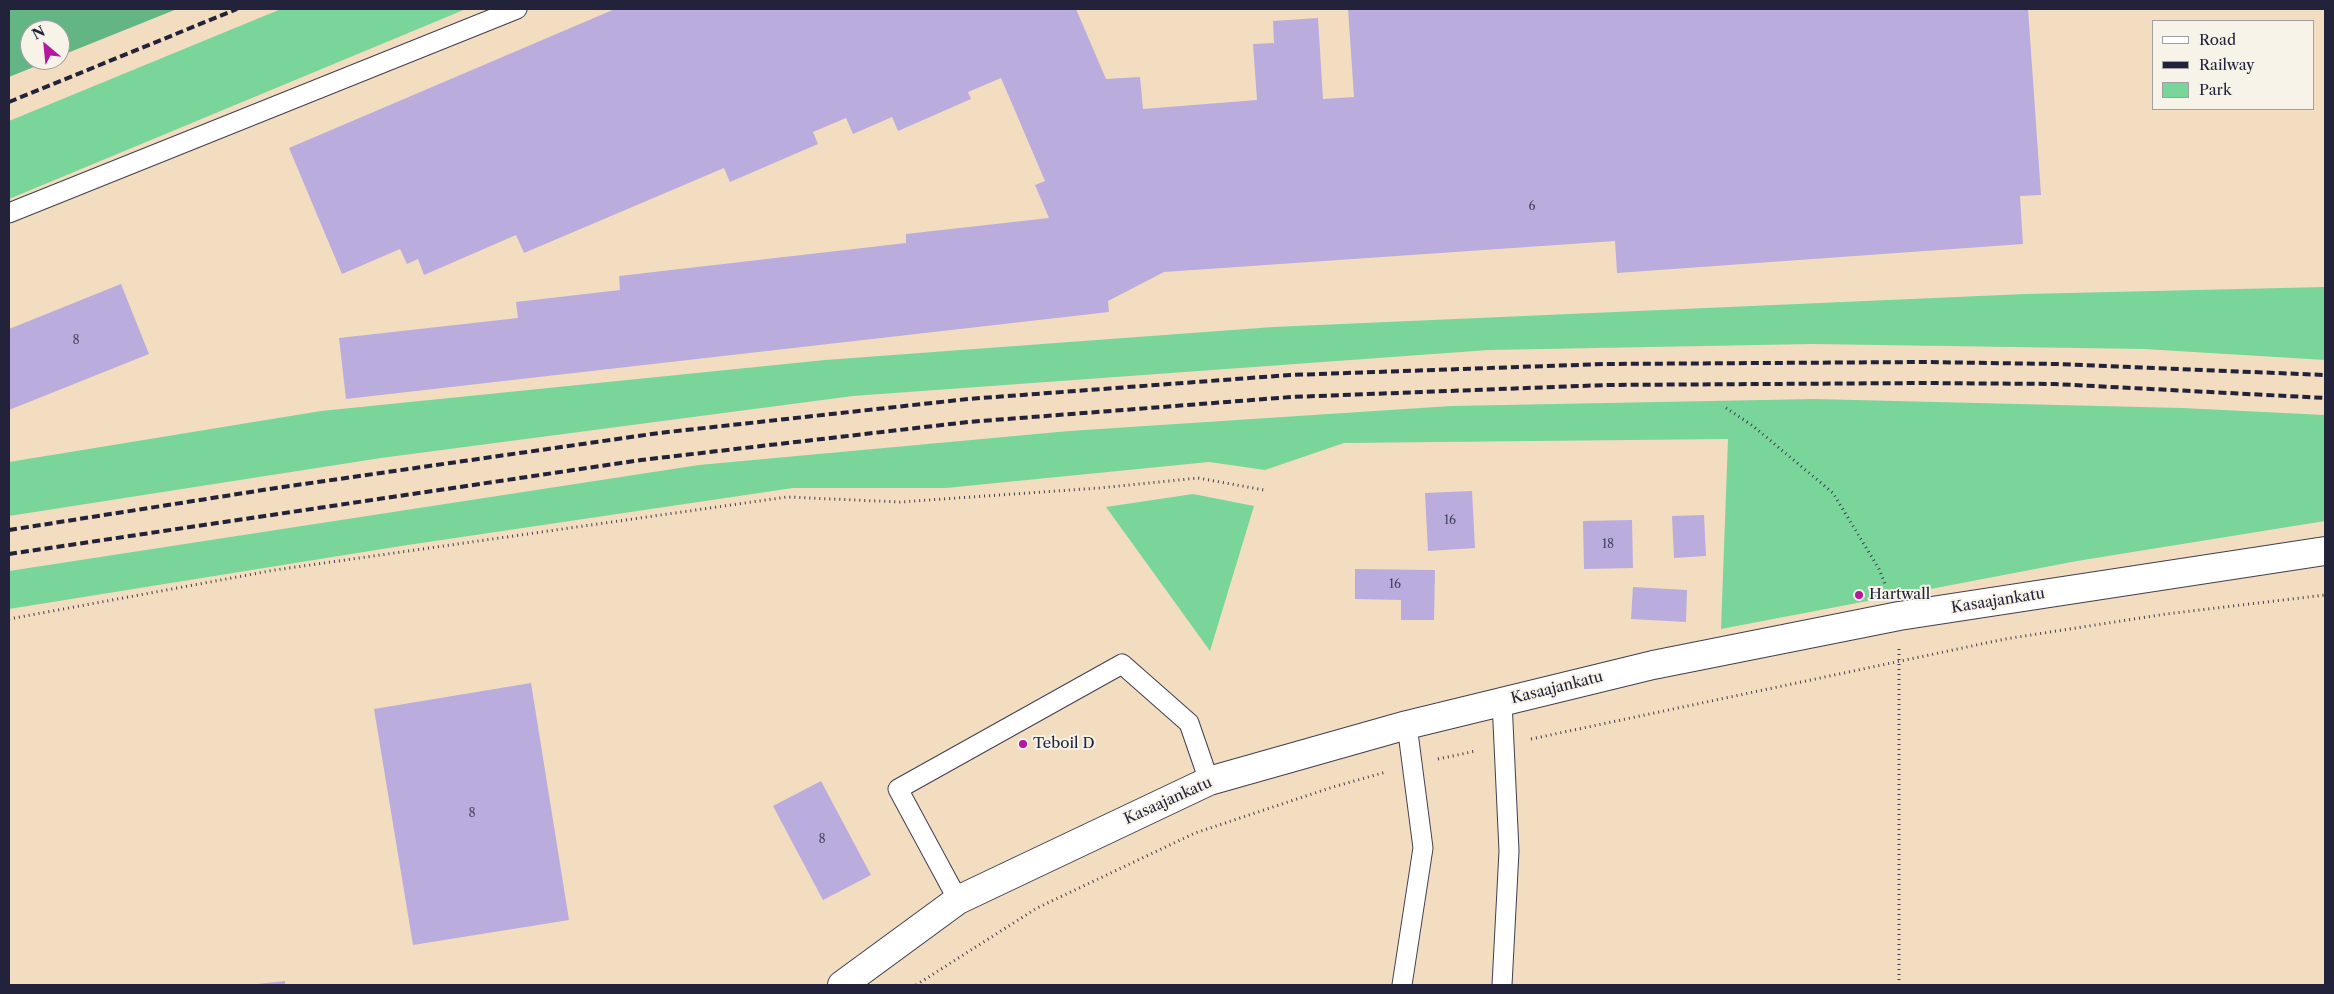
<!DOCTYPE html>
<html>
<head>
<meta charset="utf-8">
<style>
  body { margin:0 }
  #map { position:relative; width:2334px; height:994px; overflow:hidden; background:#f3ddc0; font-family:"Libre Caslon Text",serif }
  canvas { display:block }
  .frame { position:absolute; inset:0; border:10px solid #22223b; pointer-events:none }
  .legend { position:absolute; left:2152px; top:20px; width:162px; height:90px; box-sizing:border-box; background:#f7f3e8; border:1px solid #a29fa3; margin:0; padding:6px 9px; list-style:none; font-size:15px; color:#22223b }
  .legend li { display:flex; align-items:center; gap:10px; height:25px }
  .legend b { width:25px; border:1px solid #a29fa3 }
  .north { position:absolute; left:20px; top:20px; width:50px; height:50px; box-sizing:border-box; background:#f7f3e8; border:1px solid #a29fa3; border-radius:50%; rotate:332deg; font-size:14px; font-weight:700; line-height:20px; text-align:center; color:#22223b }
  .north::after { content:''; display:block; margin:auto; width:18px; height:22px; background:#b5179e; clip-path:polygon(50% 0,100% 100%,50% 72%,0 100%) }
</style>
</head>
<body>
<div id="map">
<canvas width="2334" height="994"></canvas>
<div class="frame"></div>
<ul class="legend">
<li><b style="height:6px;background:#fff"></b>Road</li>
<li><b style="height:6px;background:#22223b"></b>Railway</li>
<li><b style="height:14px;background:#7ad59b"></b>Park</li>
</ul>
<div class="north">N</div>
</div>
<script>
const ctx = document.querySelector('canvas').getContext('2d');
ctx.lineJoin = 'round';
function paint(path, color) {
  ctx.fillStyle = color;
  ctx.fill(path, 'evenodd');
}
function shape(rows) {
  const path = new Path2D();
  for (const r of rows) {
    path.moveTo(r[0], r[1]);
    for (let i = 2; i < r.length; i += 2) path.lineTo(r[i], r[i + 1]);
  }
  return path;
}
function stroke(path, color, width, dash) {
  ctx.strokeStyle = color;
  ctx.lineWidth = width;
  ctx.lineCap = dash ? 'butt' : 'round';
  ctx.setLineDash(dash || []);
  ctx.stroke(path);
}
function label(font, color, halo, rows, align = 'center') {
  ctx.font = font + ' "Libre Caslon Text",serif';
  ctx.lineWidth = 4;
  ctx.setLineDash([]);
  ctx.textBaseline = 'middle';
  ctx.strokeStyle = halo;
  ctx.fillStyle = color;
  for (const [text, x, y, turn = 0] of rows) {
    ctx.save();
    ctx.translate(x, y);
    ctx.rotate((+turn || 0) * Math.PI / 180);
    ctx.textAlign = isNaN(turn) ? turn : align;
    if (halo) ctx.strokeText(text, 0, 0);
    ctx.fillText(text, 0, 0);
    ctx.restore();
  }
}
const green = shape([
  [281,9,466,9,9,199,9,121],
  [2325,287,2325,360,2144,349,1812,344,1489,350,853,396,381,458,9,516,9,462,321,411,825,360,1273,327,2025,294],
  [1814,399,2182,408,2325,415,2325,521,2077,561,1721,629,1728,439,1344,443,1265,470,1209,462,946,488,793,488,401,546,9,609,9,571,699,465,1069,431,1451,406],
  [1193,494,1254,506,1210,651,1106,507]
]);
const forest = shape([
  [9,9,177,9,60,56,60,30,30,30,30,60,51,60,9,77]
]);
const building = shape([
  [615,9,1076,9,1106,79,1140,77,1143,109,1257,100,1253,44,1274,43,1273,21,1318,18,1323,99,1354,97,1348,9,2028,9,2041,195,2020,196,2023,244,1617,273,1615,241,1164,272,1108,301,1109,312,346,399,339,338,518,318,516,302,620,290,619,276,906,243,906,234,1049,218,1035,185,1045,181,1001,78,968,92,971,99,898,131,892,117,853,134,846,118,813,132,818,144,730,182,724,168,524,253,516,235,424,275,418,259,407,264,400,249,342,274,289,148],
  [121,284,149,354,9,410,9,329],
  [1472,491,1475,548,1428,551,1425,493],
  [1704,515,1706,556,1674,558,1672,516],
  [1632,520,1633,568,1584,569,1583,521],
  [1355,569,1435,570,1434,620,1401,620,1401,600,1355,599],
  [1633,587,1687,590,1686,622,1631,619],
  [531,683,569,920,413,945,374,709],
  [821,781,871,875,823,900,773,806],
  [285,981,285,985,257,985,257,984]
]);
const path = shape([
  [1726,408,1753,426,1833,493,1879,569,1886,586],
  [9,619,275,570,787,497,900,502,1099,488,1198,478,1264,490],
  [1531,739,2005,639,2166,614,2325,595],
  [1438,759,1476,751],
  [916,985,1037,908,1195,833,1333,787,1386,772],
  [1899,985,1899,648]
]);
const lane = shape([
  [9,213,517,9],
  [1502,701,1509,851,1502,985],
  [958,900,898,789,1122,664,1189,723,1209,781],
  [1402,985,1423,848,1407,725]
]);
const secondary = shape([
  [842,985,958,900,1209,781,1407,725,1653,665,1899,616,2325,551]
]);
const rail = shape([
  [9,102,237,9],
  [9,530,276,488,659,433,968,399,1290,375,1605,364,1923,362,2056,364,2325,375],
  [9,554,641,460,968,422,1291,397,1606,385,1925,383,2055,384,2325,398]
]);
const markers = [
  [1859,595,5,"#b5179e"],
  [1023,744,5,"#b5179e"]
];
const numberNames = [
  ["6",1532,207],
  ["8",76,341],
  ["16",1450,521],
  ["18",1608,545],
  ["16",1395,585],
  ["8",472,814],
  ["8",822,840]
];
const poiNames = [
  ["Hartwall",1869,595],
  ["Teboil D",1033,744]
];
const streetNames = [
  ["Kasaajankatu",1998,601,-9],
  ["Kasaajankatu",1557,688,-14],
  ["Kasaajankatu",1168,801,-24]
];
paint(green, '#7ad59b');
paint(forest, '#63b683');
paint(building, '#baacdd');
stroke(lane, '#413e4f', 21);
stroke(secondary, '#413e4f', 30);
stroke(path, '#413e4f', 3, [1, 4]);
stroke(lane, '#fff', 19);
stroke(secondary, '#fff', 28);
stroke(rail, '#22223b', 4, [8, 4]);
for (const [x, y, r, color] of markers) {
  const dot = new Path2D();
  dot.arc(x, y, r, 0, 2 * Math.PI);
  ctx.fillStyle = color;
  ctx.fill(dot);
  stroke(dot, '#f7f3e8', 2);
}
label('12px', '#484464', null, numberNames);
label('15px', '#22223b', '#f7f3e8', poiNames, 'left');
label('15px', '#22223b', '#f7f3e8', streetNames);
</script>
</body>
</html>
